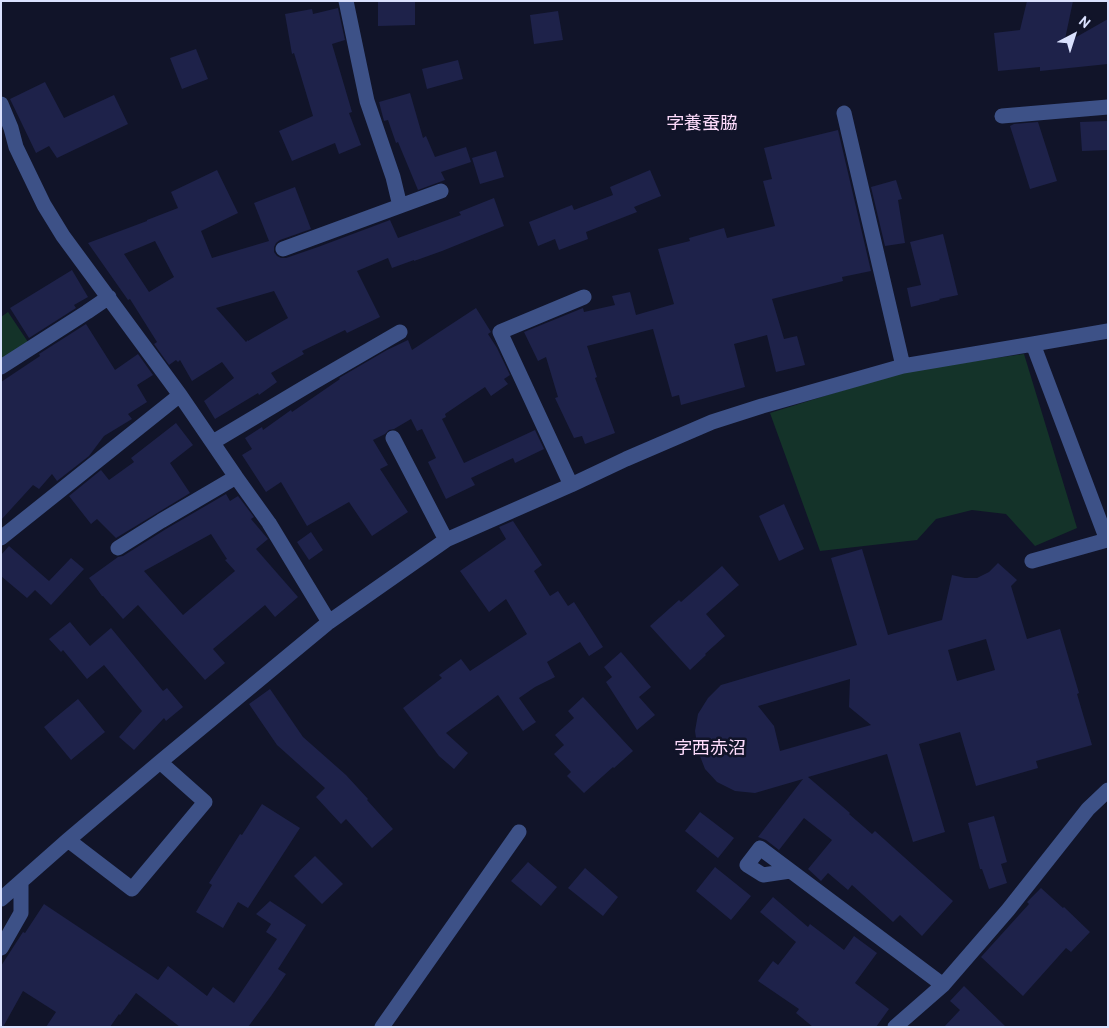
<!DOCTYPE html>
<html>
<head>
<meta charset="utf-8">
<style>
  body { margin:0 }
  #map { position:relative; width:1109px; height:1028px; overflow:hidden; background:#111429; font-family:Overpass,sans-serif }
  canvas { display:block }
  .frame { position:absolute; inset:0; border:2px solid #dae1fe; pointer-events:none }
  .north { position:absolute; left:1049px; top:10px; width:50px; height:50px; -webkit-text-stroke:4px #111429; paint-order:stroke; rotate:40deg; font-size:14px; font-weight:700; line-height:20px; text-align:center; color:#dae1fe }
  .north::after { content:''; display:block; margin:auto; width:18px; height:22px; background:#dae1fe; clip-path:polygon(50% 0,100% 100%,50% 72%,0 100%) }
</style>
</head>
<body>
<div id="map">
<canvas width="1109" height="1028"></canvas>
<div class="frame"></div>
<div class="north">N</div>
</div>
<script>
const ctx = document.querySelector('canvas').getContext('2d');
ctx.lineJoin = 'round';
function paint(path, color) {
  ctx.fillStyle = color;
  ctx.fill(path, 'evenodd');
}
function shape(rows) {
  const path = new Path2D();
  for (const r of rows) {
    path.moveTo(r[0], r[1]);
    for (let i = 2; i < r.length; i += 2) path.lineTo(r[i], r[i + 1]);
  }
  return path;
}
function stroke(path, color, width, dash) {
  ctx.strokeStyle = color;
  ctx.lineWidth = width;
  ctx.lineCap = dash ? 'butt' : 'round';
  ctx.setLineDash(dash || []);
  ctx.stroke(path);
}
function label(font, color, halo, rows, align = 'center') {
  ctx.font = font + ' Overpass,"Noto Sans JP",sans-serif';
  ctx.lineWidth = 5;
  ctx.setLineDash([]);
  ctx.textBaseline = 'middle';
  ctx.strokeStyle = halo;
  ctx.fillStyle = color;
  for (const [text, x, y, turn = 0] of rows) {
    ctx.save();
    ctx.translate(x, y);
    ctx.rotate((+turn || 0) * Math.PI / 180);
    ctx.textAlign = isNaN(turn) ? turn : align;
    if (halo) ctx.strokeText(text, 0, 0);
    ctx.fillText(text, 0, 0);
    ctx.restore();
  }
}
const green = shape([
  [8,312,28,342,1,360,1,317],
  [1024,354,1077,528,1035,546,1006,514,972,510,936,519,917,540,820,551,770,413,905,371]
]);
const building = shape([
  [378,1,415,1,415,25,378,26],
  [1027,1,1073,1,1064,44,1108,19,1108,64,1040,71,1040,67,998,71,994,33,1020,30],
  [338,8,345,40,332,44,352,112,349,113,361,145,339,154,335,143,292,161,279,131,313,116,294,53,292,54,285,14,312,9,313,14],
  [558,11,563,40,534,44,530,15],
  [196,49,208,79,182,89,170,58],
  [458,60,463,79,427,89,422,69],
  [45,82,64,118,114,95,128,124,57,158,49,146,36,153,10,99],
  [410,93,423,138,426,136,435,157,466,147,471,162,441,172,445,180,418,190,398,142,396,143,388,120,384,121,379,102],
  [1108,121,1108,150,1082,151,1080,122],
  [1038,122,1057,181,1030,189,1010,126,1014,124],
  [838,130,871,271,842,277,843,281,772,299,784,339,797,336,805,365,776,372,767,335,734,344,745,387,681,405,679,395,672,397,653,329,587,346,597,377,595,378,615,433,585,444,582,436,574,438,555,398,558,397,546,357,538,361,524,332,583,308,584,312,615,305,612,296,630,292,636,315,674,304,658,249,690,241,689,238,724,228,727,238,775,226,763,181,772,179,764,148],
  [496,151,504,177,480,184,472,158],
  [217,170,238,213,201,231,212,258,269,241,254,203,295,187,311,229,280,240,276,243,274,247,274,252,277,256,281,258,286,258,318,247,390,220,398,238,461,215,459,212,494,198,504,226,442,251,414,261,414,260,392,268,388,258,357,271,380,317,347,333,345,330,302,351,304,354,271,373,277,382,259,395,258,393,215,419,204,401,234,378,222,362,192,381,180,360,178,362,176,360,169,365,154,344,157,342,130,299,128,300,88,243,147,221,147,220,178,208,171,192],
  [155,241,174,277,149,292,124,254],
  [274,291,288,318,248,341,248,340,246,342,216,308],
  [650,170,661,196,634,207,637,212,586,232,588,239,559,250,555,239,538,246,529,222,572,205,574,210,613,195,610,187],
  [896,180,902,199,898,200,905,243,885,246,871,187],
  [943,234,958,295,939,299,940,300,911,307,907,288,921,285,910,242],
  [72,270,88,297,74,305,76,308,29,338,10,308],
  [476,308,491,332,488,334,497,348,510,375,504,379,508,384,491,396,485,387,445,414,446,417,442,419,464,463,535,430,544,449,515,463,513,458,471,478,475,485,446,499,428,462,436,458,422,429,417,431,411,419,394,429,389,430,385,434,373,440,388,465,380,469,408,512,372,536,349,502,307,526,281,482,266,492,242,455,252,449,245,438,262,427,263,430,291,410,292,412,340,379,339,378,387,350,408,340,412,350],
  [86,324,115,370,138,354,153,375,137,385,147,402,128,414,132,419,104,436,89,456,57,481,52,474,39,489,33,485,1,520,1,382,40,356,39,354],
  [176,423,193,445,170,463,190,493,116,538,97,519,91,524,69,496,101,470,109,480,134,462,131,458],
  [226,494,230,501,238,496,254,517,251,519,268,539,256,549,298,597,275,617,265,605,213,649,225,663,205,680,138,605,123,619,103,596,102,596,89,578,118,557,123,556,166,529],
  [211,534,227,559,225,560,235,571,183,615,144,571],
  [784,504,804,549,779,561,759,516],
  [513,521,542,565,534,571,550,596,558,591,568,606,574,602,603,647,589,656,580,642,547,662,555,677,535,687,519,698,536,722,523,731,498,695,446,733,468,753,454,769,439,756,403,708,442,678,439,675,461,659,470,671,527,634,506,599,489,612,460,571,506,539,499,527],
  [311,532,323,550,309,560,297,542],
  [9,546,49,581,71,558,84,569,51,605,35,590,27,598,1,576,1,555],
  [862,549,888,635,942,620,952,575,965,578,977,578,989,572,998,563,1017,580,1011,586,1027,639,1060,629,1079,693,1077,694,1092,745,1036,761,1038,768,976,786,960,732,919,744,945,832,913,842,887,754,808,777,850,813,849,814,872,834,875,831,953,901,922,936,900,915,893,922,852,885,848,890,828,873,821,881,808,869,832,840,804,818,779,850,766,840,758,837,803,779,755,793,735,791,717,782,705,769,698,751,695,731,698,714,708,698,721,685,857,645,831,558],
  [986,639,995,670,957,681,948,650],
  [850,679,849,707,871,725,780,751,774,726,758,706],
  [722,566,739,585,706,614,725,636,705,654,706,655,690,670,650,626,679,600,681,602],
  [70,622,90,646,111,628,163,691,167,688,183,707,166,721,164,718,134,750,119,737,142,711,104,665,87,679,63,650,61,652,49,639],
  [621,652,651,687,639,697,655,715,637,730,606,682,612,677,604,667],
  [270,689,303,737,346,775,368,799,367,800,393,829,372,848,346,819,341,824,316,797,325,788,277,745,249,704],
  [583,697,633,751,614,768,613,767,584,793,567,776,571,772,554,754,564,745,555,735,574,718,568,711],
  [78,699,105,732,71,760,44,727],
  [262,804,300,828,248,908,238,902,223,928,196,912,212,885,209,883,240,834,242,835],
  [700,812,734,838,718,858,685,831],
  [994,816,1007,862,1001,864,1007,883,989,889,982,869,980,869,968,823],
  [315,856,343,884,322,904,294,876],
  [528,862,557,887,541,906,511,881],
  [715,867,751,896,731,920,696,891],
  [585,868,618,897,603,916,568,888],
  [1041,888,1063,908,1064,907,1090,932,1071,952,1066,948,1023,996,981,957,1029,904,1027,902],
  [773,897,808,927,810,924,844,950,854,936,877,953,855,983,889,1009,876,1027,813,1027,796,1013,799,1009,758,981,773,961,778,965,796,942,760,912],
  [270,901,306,925,278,969,286,974,271,996,248,1027,180,1027,136,993,120,1015,119,1014,110,1027,46,1027,56,1012,23,991,3,1027,1,1027,1,966,23,932,25,933,44,904,158,980,168,966,207,996,213,987,234,1003,277,939,266,932,271,924,256,914],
  [964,986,1006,1027,944,1027,960,1010,950,1001]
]);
const minor = shape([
  [346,1,367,101,393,177,400,206,441,191],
  [1,104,11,128,16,147,44,205,63,236,180,395,236,477,269,523,329,622],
  [844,113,903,366],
  [1002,116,1108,107],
  [283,249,400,206],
  [1,367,87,312,109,297],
  [393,438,446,540],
  [213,442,307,386,400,332],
  [571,485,500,332,584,297],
  [1,538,180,395],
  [118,548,161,521,236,477],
  [1032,561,1107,540,1033,344],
  [68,840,132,889,205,802,160,762],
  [790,871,763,875,747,865,760,848,943,985],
  [1,899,68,840,160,762,329,622,446,540,571,485,626,459,712,422,762,406,903,366,1033,344,1108,331],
  [1,948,21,913,21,883],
  [382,1027,519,832],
  [895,1027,943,985,1008,910,1088,809,1108,790]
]);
const quarterNames = [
  ["字養蚕脇",702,125],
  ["字西赤沼",710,750]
];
paint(green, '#143329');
paint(building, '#1e224a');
stroke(minor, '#3d5187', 15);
label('18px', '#fedcfc', '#111429', quarterNames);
</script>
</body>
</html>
